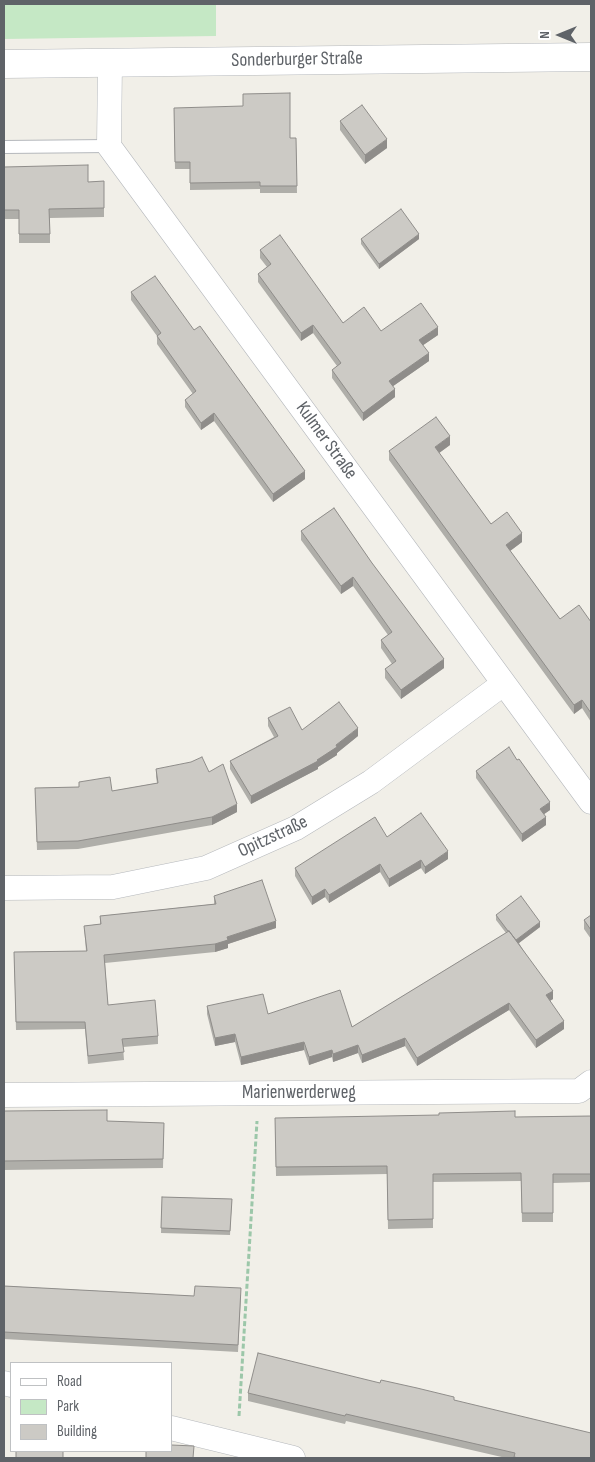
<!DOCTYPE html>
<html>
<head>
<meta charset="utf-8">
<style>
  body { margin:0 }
  #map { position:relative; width:595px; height:1462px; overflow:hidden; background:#f1efe8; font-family:"Sofia Sans Condensed",sans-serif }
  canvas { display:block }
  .frame { position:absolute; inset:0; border:5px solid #5f6368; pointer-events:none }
  .legend { position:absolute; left:10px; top:1362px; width:162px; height:90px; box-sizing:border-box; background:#fff; border:1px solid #bfc1c3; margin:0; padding:6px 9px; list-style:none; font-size:15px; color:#5f6368 }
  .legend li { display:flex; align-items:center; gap:10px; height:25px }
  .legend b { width:25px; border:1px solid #bfc1c3 }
  .north { position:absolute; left:535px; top:10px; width:50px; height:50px; -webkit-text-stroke:4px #fff; paint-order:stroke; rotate:270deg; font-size:14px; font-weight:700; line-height:20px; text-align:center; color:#5f6368 }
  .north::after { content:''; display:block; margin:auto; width:18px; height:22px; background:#5f6368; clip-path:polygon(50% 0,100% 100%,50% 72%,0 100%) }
</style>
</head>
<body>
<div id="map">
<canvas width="595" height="1462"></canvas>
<div class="frame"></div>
<ul class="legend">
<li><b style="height:6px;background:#fff"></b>Road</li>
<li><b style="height:14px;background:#c5e8c5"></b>Park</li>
<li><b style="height:14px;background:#cccac5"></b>Building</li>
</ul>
<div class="north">N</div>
</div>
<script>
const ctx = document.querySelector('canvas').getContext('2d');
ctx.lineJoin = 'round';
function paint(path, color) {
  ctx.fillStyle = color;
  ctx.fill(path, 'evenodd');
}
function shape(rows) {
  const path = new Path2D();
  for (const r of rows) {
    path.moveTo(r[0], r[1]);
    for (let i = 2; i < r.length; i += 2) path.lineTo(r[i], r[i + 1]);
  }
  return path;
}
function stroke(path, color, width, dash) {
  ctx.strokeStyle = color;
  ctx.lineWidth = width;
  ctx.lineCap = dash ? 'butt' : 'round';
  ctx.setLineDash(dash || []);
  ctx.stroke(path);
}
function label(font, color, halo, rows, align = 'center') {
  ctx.font = font + ' "Sofia Sans Condensed",sans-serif';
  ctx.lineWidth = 4.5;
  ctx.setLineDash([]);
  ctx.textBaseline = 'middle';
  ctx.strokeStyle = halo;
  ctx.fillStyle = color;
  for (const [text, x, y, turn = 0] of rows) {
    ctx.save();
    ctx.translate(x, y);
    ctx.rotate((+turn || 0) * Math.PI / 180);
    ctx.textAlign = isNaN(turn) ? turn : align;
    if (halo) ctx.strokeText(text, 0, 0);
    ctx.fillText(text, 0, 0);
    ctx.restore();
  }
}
const green = shape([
  [4,4,216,4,216,36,4,39]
]);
const path = shape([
  [239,1416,257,1121]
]);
const service = shape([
  [4,147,109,146]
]);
const minor = shape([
  [110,63,109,146,591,802],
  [4,888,113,887,206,868,296,828,371,782,503,684],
  [4,1095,579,1091,591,1082],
  [4,1383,11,1385],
  [171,1428,293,1458]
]);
const tertiary = shape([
  [4,64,591,57]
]);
const wall = shape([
  [174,108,290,138,296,138,297,193,260,193,260,189,190,190,190,169,175,169],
  [340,121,387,148,365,164,340,130],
  [4,167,88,182,104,181,104,217,50,218,50,243,19,243,19,219,4,219],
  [361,239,419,239,379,269,361,244],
  [260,250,343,323,381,331,438,335,423,345,429,361,393,386,395,397,363,421,332,378,332,370,337,366,313,333,301,341,258,282,258,274,267,267,260,258],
  [131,292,194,330,305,479,273,502,214,421,201,430,185,407,185,400,193,394,157,344,157,336,131,300],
  [450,445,439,453,491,524,522,542,510,551,560,619,591,622,591,722,582,708,574,714,389,460,389,451],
  [334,508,444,668,401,699,385,678,385,669,392,664,381,648,381,640,388,635,353,586,341,594,301,540,301,531],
  [268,718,302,730,358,736,337,753,337,755,318,767,318,769,251,804,230,769,230,761,274,737,268,726],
  [156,769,209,772,237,812,212,825,78,849,37,850,35,788,79,787,79,782,112,791,157,783,156,777],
  [476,771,550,810,544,814,546,825,522,842,476,778],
  [387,837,448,859,425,874,421,868,389,887,380,872,329,903,325,897,312,905,295,876,295,868],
  [214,896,276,928,228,944,228,948,215,952,105,963,108,1005,158,1036,158,1044,123,1047,124,1060,88,1064,85,1029,16,1030,14,952,86,951,84,926,100,924,100,916,214,904],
  [496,915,540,927,519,943,553,999,550,1001,564,1029,536,1048,509,1010,417,1066,405,1046,362,1063,358,1053,333,1062,332,1057,309,1065,304,1050,241,1065,235,1042,215,1046,207,1014,207,1006,268,1014,352,1027,506,933,496,920],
  [591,915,591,939,584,929,584,920],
  [4,1111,107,1121,164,1123,163,1168,4,1170],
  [591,1116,591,1182,553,1183,553,1222,522,1222,521,1181,433,1182,433,1228,388,1229,387,1174,276,1176,275,1118,515,1117],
  [162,1197,232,1199,230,1235,161,1233],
  [4,1286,194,1296,241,1295,238,1352,4,1339],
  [248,1393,454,1400,591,1458,506,1458,346,1421,345,1424,248,1401]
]);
const shadedWall = shape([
  [387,139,387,148,365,164,365,155],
  [419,234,419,239,379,269,379,264],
  [313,325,313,333,301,341,301,333],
  [438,327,438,335,419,348,419,340],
  [429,353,429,361,389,389,389,381],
  [395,389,395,397,363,421,363,413],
  [214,413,214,421,201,430,201,423],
  [450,436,450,445,435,456,435,447],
  [305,471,305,479,273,502,273,494],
  [522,533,522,542,506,554,506,545],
  [353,577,353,586,341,594,341,586],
  [444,659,444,668,401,699,401,690],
  [582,700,582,708,574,714,574,705],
  [358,728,358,736,337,753,337,755,318,767,318,769,251,804,251,796,317,760],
  [550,802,550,810,540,817,540,809],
  [237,804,237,812,212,825,212,817],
  [546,817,546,825,522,842,522,834],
  [448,851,448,859,425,874,425,867],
  [421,860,421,868,389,887,389,879],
  [380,864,380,872,329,903,329,895],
  [325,889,325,897,312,905,312,897],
  [276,921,276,928,228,944,228,948,215,952,215,944,227,937],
  [540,922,540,927,515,946,515,941],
  [553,991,553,999,546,1003,546,995],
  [509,1003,509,1010,417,1066,417,1058],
  [564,1021,564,1029,536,1048,536,1040],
  [235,1034,235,1042,215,1046,215,1038],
  [405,1038,405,1046,362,1063,362,1055],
  [304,1042,304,1050,241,1065,241,1057],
  [358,1045,358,1053,333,1062,333,1054],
  [332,1050,332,1057,309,1065,309,1057]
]);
const building = shape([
  [290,93,290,138,296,138,297,186,260,186,260,182,190,183,190,162,175,162,174,108,243,106,243,94,290,93],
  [362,105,387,139,365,155,340,121,362,105],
  [88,165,88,182,104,181,104,208,49,209,50,234,19,234,19,210,4,210,4,167,88,165],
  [401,209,419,234,379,264,361,239,401,209],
  [280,235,343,323,364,307,381,331,421,303,438,327,419,340,429,353,389,381,395,389,363,413,332,370,341,363,313,325,301,333,258,274,271,264,260,250,280,235],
  [155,276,194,330,200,326,305,471,273,494,214,413,201,423,185,400,196,391,157,336,161,333,131,292,155,276],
  [436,417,450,436,435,447,491,524,507,512,522,533,506,545,560,619,579,605,591,622,591,713,582,700,574,705,389,451,436,417],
  [334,508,372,563,444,659,401,690,385,669,396,661,381,640,392,632,353,577,341,586,301,531,334,508],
  [339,702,358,728,336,745,337,747,317,760,318,761,251,796,230,761,278,736,268,718,290,707,302,730,339,702],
  [509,747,517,760,519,759,550,802,540,809,546,817,522,834,476,771,509,747],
  [202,757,209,772,223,764,237,804,212,817,78,841,37,842,35,788,79,787,79,782,110,777,112,791,158,783,156,769,191,762,202,757],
  [421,813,448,851,425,867,421,860,389,879,380,864,329,895,325,889,312,897,295,868,375,817,387,837,421,813],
  [262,880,276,921,227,937,228,940,215,944,104,955,108,1005,155,1000,158,1036,122,1039,124,1052,88,1056,85,1022,16,1022,14,952,87,951,84,926,101,924,100,916,216,904,214,896,262,880],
  [521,896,540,922,516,940,509,931,508,931,496,915,521,896],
  [591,915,591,930,584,920,591,915],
  [509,931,553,991,546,995,564,1021,536,1040,509,1003,417,1058,405,1038,362,1055,358,1045,333,1054,332,1050,309,1057,304,1042,241,1057,235,1034,215,1038,207,1006,263,994,268,1014,340,990,352,1027,509,931],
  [107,1110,107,1121,164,1123,163,1159,4,1161,4,1111,107,1110],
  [515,1111,515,1117,591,1116,591,1174,553,1174,553,1213,522,1213,521,1173,433,1174,433,1219,388,1220,387,1166,276,1167,275,1118,439,1115,439,1113,515,1111],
  [162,1197,232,1199,230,1231,161,1228,162,1197],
  [4,1286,194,1296,195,1286,241,1288,238,1345,4,1332,4,1286],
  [258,1353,380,1383,381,1380,417,1388,454,1397,454,1400,591,1433,591,1458,519,1458,514,1457,515,1453,346,1414,345,1416,248,1393,258,1353],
  [171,1445,194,1446,193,1458,146,1458,146,1451,171,1451,171,1445],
  [16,1451,63,1451,63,1458,16,1458,16,1451]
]);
const streetNames = [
  ["Sonderburger Straße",297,60,-1],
  ["Kulmer Straße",326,441,54],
  ["Opitzstraße",273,837,-25],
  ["Marienwerderweg",299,1093]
];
paint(green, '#c5e8c5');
stroke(service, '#b5b8bc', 14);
stroke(minor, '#b5b8bc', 25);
stroke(tertiary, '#b5b8bc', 29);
stroke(path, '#9cc7a9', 3, [5, 2.5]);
stroke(service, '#fff', 12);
stroke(minor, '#fff', 24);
stroke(tertiary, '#fff', 28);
paint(wall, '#afaea9');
paint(shadedWall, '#8f8d8a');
paint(building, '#cccac5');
stroke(building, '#8f8d8a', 1);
label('19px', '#5f6368', '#fff', streetNames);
</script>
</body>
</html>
